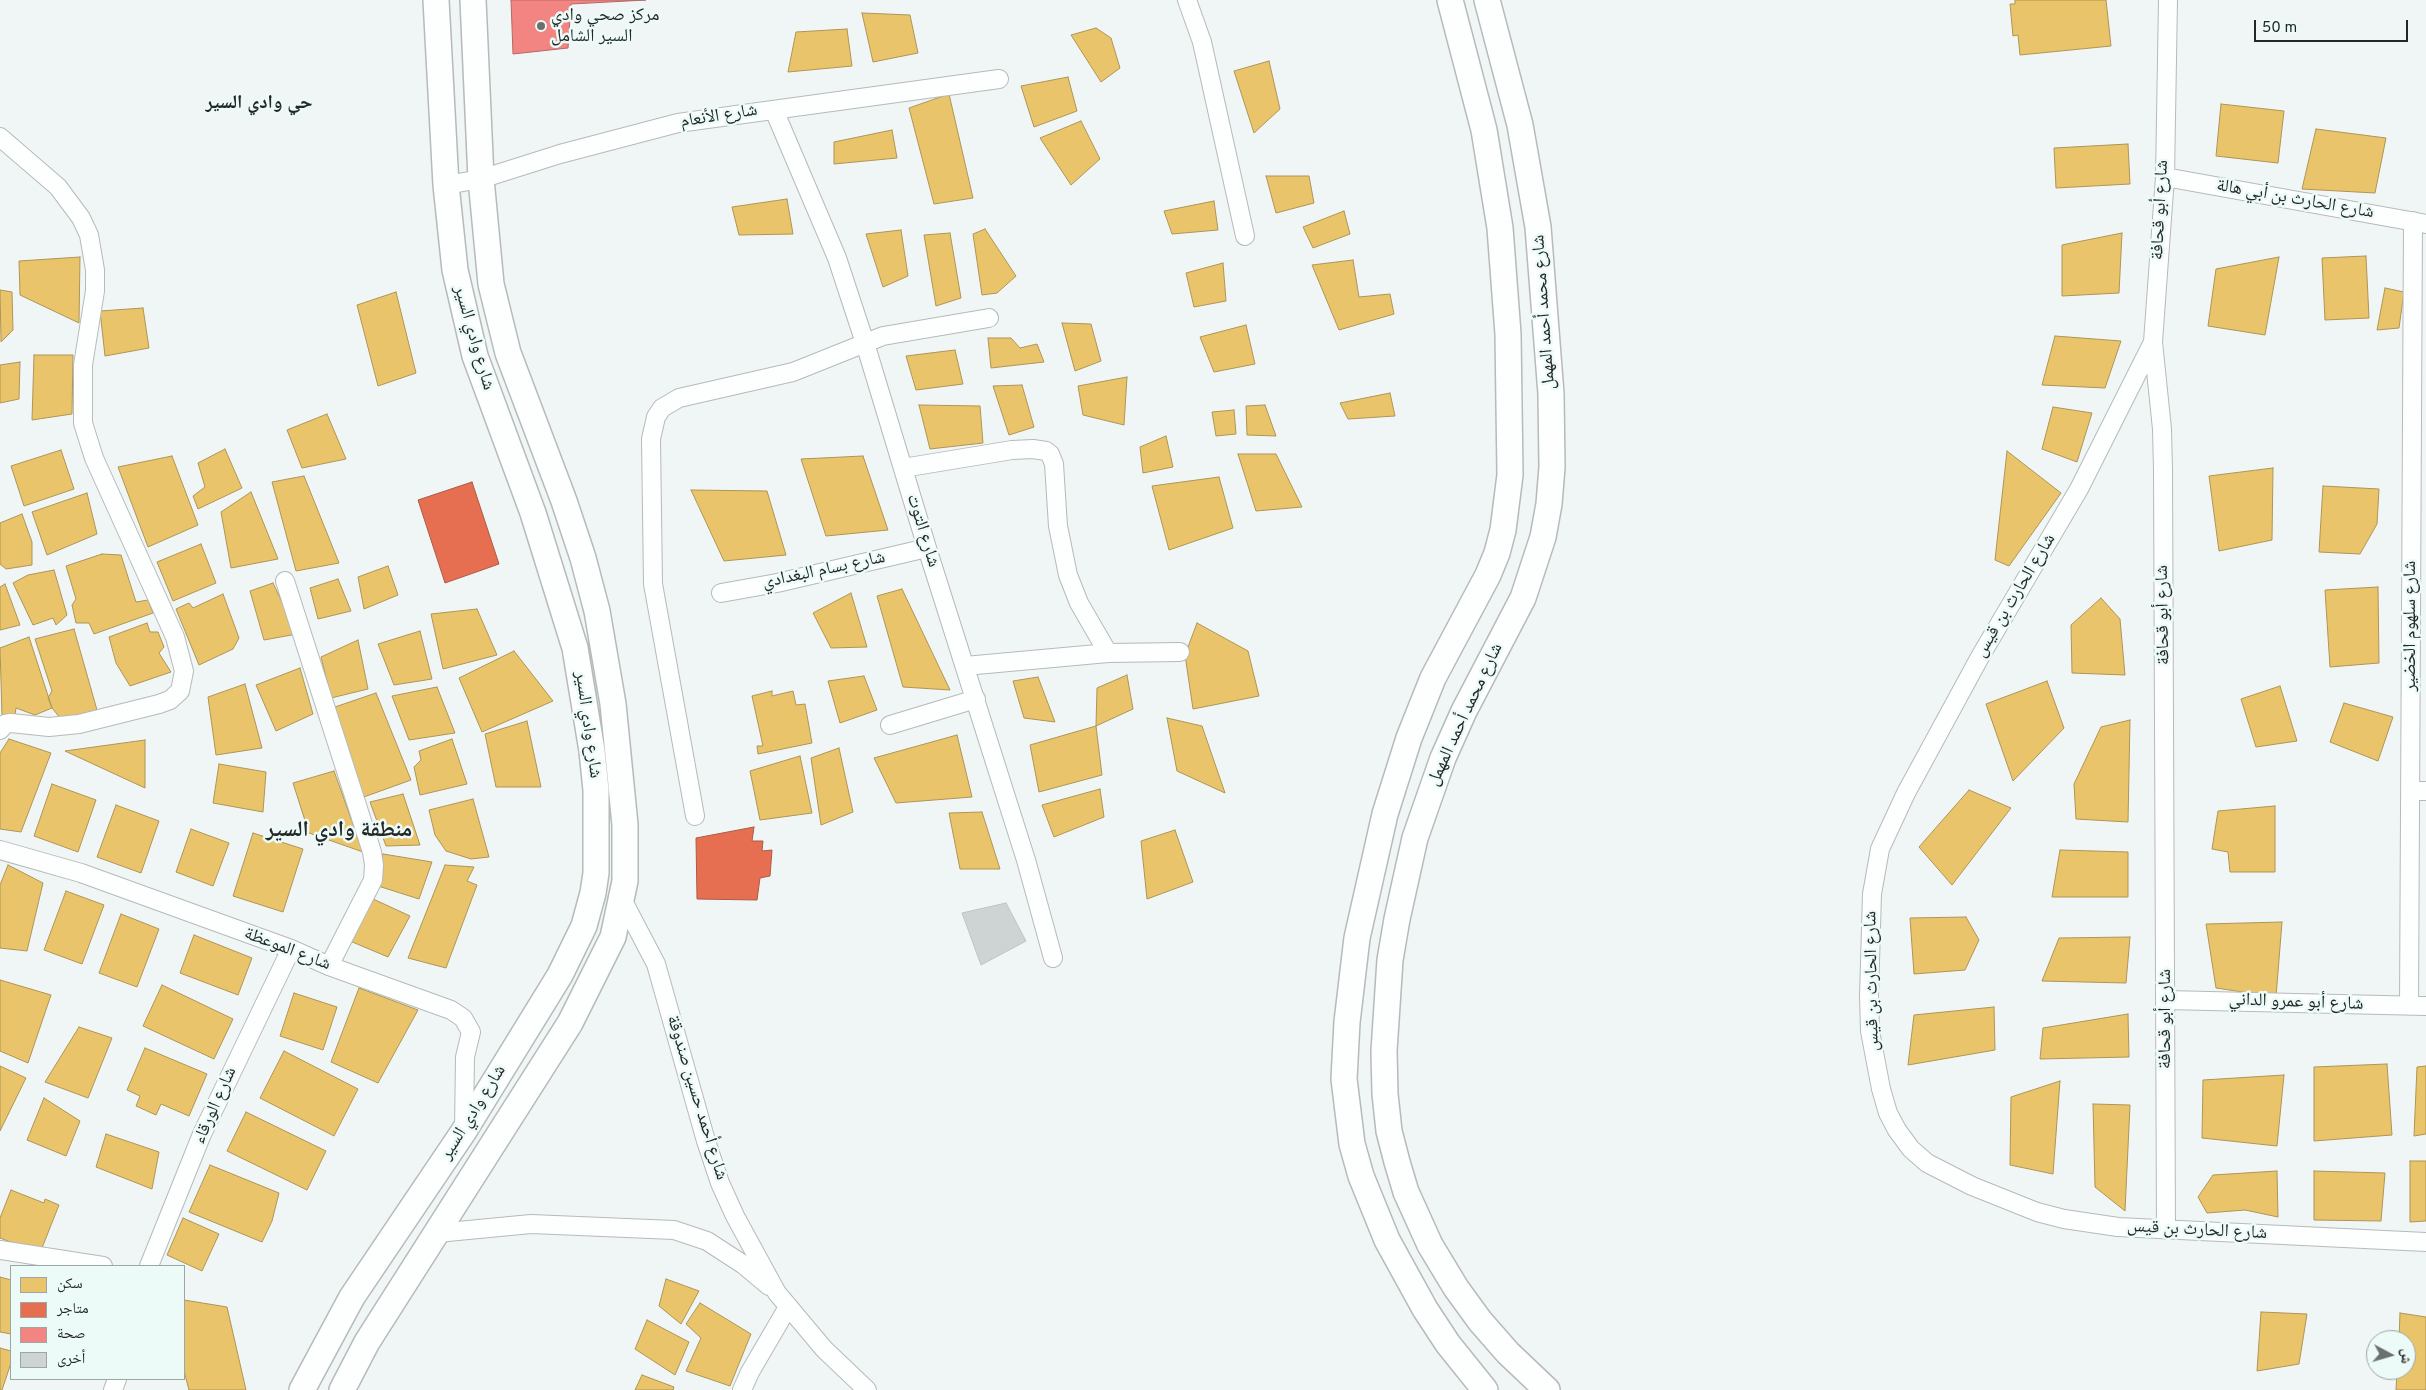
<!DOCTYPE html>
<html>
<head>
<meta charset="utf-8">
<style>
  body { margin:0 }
  #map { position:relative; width:2426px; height:1390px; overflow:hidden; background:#f0f6f6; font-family:Overpass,"Noto Naskh Arabic",sans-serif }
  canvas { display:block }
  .legend { position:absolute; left:10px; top:1265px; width:175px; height:115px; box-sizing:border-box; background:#ecfaf8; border:1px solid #9ca6a4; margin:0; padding:6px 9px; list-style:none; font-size:15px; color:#232827 }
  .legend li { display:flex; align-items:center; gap:10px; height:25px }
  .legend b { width:25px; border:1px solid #9ca6a4 }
  .north { position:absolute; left:2366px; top:1330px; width:50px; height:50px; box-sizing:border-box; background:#ecfaf8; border:1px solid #9ca6a4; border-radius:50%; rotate:96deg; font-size:14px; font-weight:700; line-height:20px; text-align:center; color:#232827 }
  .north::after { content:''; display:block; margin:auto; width:18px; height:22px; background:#6b706f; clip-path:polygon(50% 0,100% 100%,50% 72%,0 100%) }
  .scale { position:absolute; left:2254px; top:20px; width:154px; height:22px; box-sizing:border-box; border:2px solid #232827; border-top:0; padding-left:6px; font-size:15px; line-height:18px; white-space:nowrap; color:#232827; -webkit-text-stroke:4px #ecfaf8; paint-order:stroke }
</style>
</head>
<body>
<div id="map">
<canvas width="2426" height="1390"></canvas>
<ul class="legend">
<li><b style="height:14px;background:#e9c46a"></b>سكن</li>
<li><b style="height:14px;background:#e76f51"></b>متاجر</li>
<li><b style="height:14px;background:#f28482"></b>صحة</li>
<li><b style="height:14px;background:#ced3d3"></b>أخرى</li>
</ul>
<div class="north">ش</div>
<div class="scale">50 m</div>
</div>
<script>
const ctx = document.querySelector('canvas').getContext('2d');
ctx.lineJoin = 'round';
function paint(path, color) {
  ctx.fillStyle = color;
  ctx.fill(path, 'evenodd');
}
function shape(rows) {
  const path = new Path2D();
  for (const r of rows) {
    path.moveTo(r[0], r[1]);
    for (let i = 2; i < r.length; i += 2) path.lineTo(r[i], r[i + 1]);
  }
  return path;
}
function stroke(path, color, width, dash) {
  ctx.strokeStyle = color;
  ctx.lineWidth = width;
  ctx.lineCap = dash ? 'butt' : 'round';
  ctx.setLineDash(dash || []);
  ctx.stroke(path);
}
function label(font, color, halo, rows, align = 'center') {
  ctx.font = font + ' Overpass,"Noto Naskh Arabic",sans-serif';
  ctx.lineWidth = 5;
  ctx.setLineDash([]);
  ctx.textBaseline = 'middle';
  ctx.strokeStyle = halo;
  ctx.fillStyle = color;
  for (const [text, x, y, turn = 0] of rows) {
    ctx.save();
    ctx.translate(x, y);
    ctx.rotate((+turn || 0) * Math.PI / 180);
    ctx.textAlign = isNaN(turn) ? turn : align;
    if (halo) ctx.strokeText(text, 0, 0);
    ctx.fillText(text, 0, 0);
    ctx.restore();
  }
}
const homes = shape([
  [2015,0,2106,0,2111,46,2020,55,2018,35,2013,36,2010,4,2015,4,2015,0],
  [862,13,910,15,918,53,873,62,862,13],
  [1096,28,1111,38,1120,68,1101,82,1071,35,1096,28],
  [847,29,852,66,788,72,796,32,847,29],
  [1269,61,1280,109,1254,133,1234,71,1269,61],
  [1068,77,1077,111,1034,127,1021,86,1068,77],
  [949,94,973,198,934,204,909,108,949,94],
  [2221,104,2284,111,2278,163,2216,156,2221,104],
  [1081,121,1100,159,1071,185,1040,138,1081,121],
  [2316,129,2386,138,2375,193,2302,189,2316,129],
  [892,130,897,158,834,164,834,142,892,130],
  [2128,144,2130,184,2056,188,2054,148,2128,144],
  [1266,176,1309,176,1314,203,1276,213,1266,176],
  [787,199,793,234,739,235,732,207,787,199],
  [1214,201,1218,230,1172,234,1164,211,1214,201],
  [1344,211,1350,234,1313,248,1303,227,1344,211],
  [985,229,1016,276,997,293,982,295,973,234,985,229],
  [901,230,908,276,883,287,866,234,901,230],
  [950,233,961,298,936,306,924,235,950,233],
  [2122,233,2119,293,2062,296,2062,245,2122,233],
  [2366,256,2369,318,2325,320,2322,258,2366,256],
  [80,257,79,323,20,295,19,261,80,257],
  [2279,257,2265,335,2208,326,2216,269,2279,257],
  [1353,260,1359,297,1390,294,1394,314,1339,330,1312,265,1353,260],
  [1223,263,1226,301,1194,307,1186,273,1223,263],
  [2385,288,2404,292,2399,328,2377,330,2385,288],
  [0,290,12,292,13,330,1,342,0,290],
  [396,292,416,373,378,386,357,305,396,292],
  [143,308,149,348,105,356,100,311,143,308],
  [1062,323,1091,324,1101,361,1075,371,1062,323],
  [1246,325,1255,364,1214,372,1200,337,1246,325],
  [2055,336,2121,341,2105,388,2042,385,2055,336],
  [988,338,1011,338,1020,348,1037,344,1044,362,991,368,988,338],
  [955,350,963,384,916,390,906,356,955,350],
  [34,355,73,355,72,414,32,420,34,355],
  [20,362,19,399,0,403,0,365,20,362],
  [1127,377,1124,425,1083,415,1078,386,1127,377],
  [1022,385,1034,427,1009,435,993,386,1022,385],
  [1390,393,1395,416,1348,419,1340,403,1390,393],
  [919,405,980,406,983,443,930,449,919,405],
  [1265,405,1276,436,1247,435,1246,406,1265,405],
  [2053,407,2092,413,2077,462,2042,449,2053,407],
  [1234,410,1236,434,1216,436,1212,412,1234,410],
  [327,414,346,459,302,468,287,430,327,414],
  [1166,436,1173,467,1143,473,1140,447,1166,436],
  [225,449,242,488,198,509,193,496,205,487,198,463,225,449],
  [61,450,74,489,24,506,11,466,61,450],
  [2007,451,2061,493,2009,566,1995,560,2007,451],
  [1238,454,1276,454,1302,507,1256,511,1238,454],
  [172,456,198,525,148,547,118,467,172,456],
  [863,456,888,530,826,536,801,459,863,456],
  [2273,468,2272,540,2219,551,2209,476,2273,468],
  [304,476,339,563,296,571,272,482,304,476],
  [1219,477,1233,528,1169,550,1152,486,1219,477],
  [2323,486,2379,489,2377,524,2360,554,2319,552,2323,486],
  [691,490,767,491,786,555,724,561,691,490],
  [251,492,278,559,231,568,221,512,251,492],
  [87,493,97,534,47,555,32,512,87,493],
  [22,514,32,542,32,565,6,569,0,564,0,523,22,514],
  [201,544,216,583,173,601,157,562,201,544],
  [102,554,121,555,136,602,148,600,153,613,94,634,89,623,76,623,72,605,76,599,66,566,102,554],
  [388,566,398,595,364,609,358,577,388,566],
  [54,570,67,615,56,625,53,618,33,625,13,583,28,575,54,570],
  [338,579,351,611,318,619,310,588,338,579],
  [273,583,297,634,264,640,250,591,273,583],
  [5,584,20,625,0,630,0,587,5,584],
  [2378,587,2379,663,2330,667,2325,590,2378,587],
  [902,589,950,690,903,687,877,596,902,589],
  [851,593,867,647,831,648,813,613,851,593],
  [223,594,239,638,233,649,199,665,176,609,189,603,193,608,223,594],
  [2101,598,2120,619,2125,675,2072,673,2071,625,2101,598],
  [477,609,497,655,443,669,431,614,477,609],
  [147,623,150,632,158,632,164,647,159,653,171,672,130,686,116,663,109,637,147,623],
  [1197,623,1248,651,1259,696,1193,709,1185,655,1197,623],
  [74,629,97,710,61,719,52,708,48,698,52,691,35,639,74,629],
  [420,631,432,679,394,685,378,644,420,631],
  [29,637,52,708,35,715,16,708,14,722,2,715,0,648,29,637],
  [358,640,368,689,331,698,321,657,358,640],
  [514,651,553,701,482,732,459,678,514,651],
  [300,668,313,714,276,731,256,685,300,668],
  [1127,675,1133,709,1096,726,1097,688,1127,675],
  [864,676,877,710,840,723,828,681,864,676],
  [1038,677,1055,722,1024,718,1013,681,1038,677],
  [2047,681,2064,728,2013,781,1986,704,2047,681],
  [245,684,262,748,216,755,208,697,245,684],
  [2280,686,2297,741,2256,747,2241,699,2280,686],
  [437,687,455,733,409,740,392,696,437,687],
  [772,691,772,696,793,691,796,705,805,704,812,743,758,754,757,746,763,746,752,696,772,691],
  [376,693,411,780,361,798,332,708,376,693],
  [2344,703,2393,717,2378,761,2330,742,2344,703],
  [1167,718,1202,726,1225,793,1177,771,1167,718],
  [2130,720,2128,822,2076,819,2074,784,2101,727,2130,720],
  [527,721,541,787,496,787,485,734,527,721],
  [1096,726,1102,775,1039,792,1030,745,1096,726],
  [957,735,972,797,896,803,874,758,957,735],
  [9,739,51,753,21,832,0,829,0,753,9,739],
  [452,739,467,784,420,795,414,767,421,760,419,751,452,739],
  [145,740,145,788,65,751,145,740],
  [839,748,853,812,821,825,811,758,839,748],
  [800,756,812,813,760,820,750,771,800,756],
  [219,764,266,772,263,812,213,803,219,764],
  [334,771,363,852,309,833,293,783,334,771],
  [52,784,96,800,78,852,34,836,52,784],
  [1100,789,1104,817,1054,837,1042,805,1100,789],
  [1969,790,2011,808,1952,885,1919,847,1969,790],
  [403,794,420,845,386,846,370,802,403,794],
  [473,799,489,857,471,859,446,851,435,835,429,810,473,799],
  [116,805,159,821,141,873,97,857,116,805],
  [2275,806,2275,872,2230,872,2228,852,2212,849,2218,811,2275,806],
  [982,812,1000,869,960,869,949,813,982,812],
  [191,829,229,843,213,886,176,872,191,829],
  [1175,830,1193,882,1147,899,1141,841,1175,830],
  [253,833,303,849,283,912,233,896,253,833],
  [2060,850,2128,852,2128,897,2052,897,2060,850],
  [383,854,432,862,419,899,375,885,383,854],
  [8,865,43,883,27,951,0,948,0,885,8,865],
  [445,865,474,867,467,881,477,885,446,968,408,958,445,865],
  [66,891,104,905,82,964,44,950,66,891],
  [371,898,410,916,388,957,350,941,371,898],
  [121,914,159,929,137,987,99,973,121,914],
  [1966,917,1979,940,1965,970,1914,974,1910,918,1966,917],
  [2282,922,2276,997,2216,988,2206,924,2282,922],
  [194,935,252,958,238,995,180,973,194,935],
  [2130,937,2126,983,2042,981,2059,938,2130,937],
  [0,980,51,995,28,1063,0,1051,0,980],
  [162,985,233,1019,214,1059,143,1026,162,985],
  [359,988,418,1010,378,1083,331,1062,359,988],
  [294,993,337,1007,323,1050,280,1036,294,993],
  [1994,1007,1995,1050,1908,1065,1914,1015,1994,1007],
  [2128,1014,2129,1057,2040,1059,2043,1028,2128,1014],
  [79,1027,112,1038,88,1098,45,1082,79,1027],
  [145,1048,207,1074,189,1116,161,1104,156,1115,136,1106,140,1096,127,1090,145,1048],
  [284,1051,358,1089,334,1136,260,1098,284,1051],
  [2387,1064,2392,1135,2314,1141,2314,1067,2387,1064],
  [0,1066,26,1078,0,1131,0,1066],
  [2426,1066,2426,1134,2414,1136,2417,1067,2426,1066],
  [2284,1075,2277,1146,2202,1138,2203,1080,2284,1075],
  [2060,1081,2053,1174,2010,1165,2011,1097,2060,1081],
  [44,1098,80,1121,66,1156,27,1140,44,1098],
  [2093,1104,2130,1105,2125,1211,2095,1187,2093,1104],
  [246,1112,326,1151,307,1190,227,1151,246,1112],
  [106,1134,159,1152,152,1189,96,1167,106,1134],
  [2410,1161,2426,1161,2426,1221,2410,1222,2410,1161],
  [210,1165,279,1193,272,1221,262,1242,189,1212,210,1165],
  [2277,1171,2278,1217,2245,1210,2207,1213,2198,1197,2213,1175,2277,1171],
  [2314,1171,2385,1173,2381,1221,2314,1220,2314,1171],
  [11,1190,44,1203,45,1199,59,1205,40,1253,0,1238,0,1218,11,1190],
  [183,1218,219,1234,202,1271,167,1255,183,1218],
  [0,1277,11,1280,11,1334,0,1332,0,1277],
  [666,1279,699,1291,681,1324,659,1306,666,1279],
  [184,1300,227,1307,246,1390,189,1390,184,1371,184,1300],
  [700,1303,751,1334,730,1386,686,1371,701,1338,686,1324,700,1303],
  [2261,1312,2307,1314,2299,1364,2257,1371,2261,1312],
  [2400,1313,2426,1317,2426,1390,2396,1390,2397,1370,2406,1370,2406,1340,2399,1340,2400,1313],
  [647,1320,689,1342,675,1375,635,1349,647,1320],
  [0,1348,11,1351,11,1363,2,1390,0,1390,0,1348],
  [642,1375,674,1387,673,1390,635,1390,642,1375]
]);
const shops = shape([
  [472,482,499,564,445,583,418,500,472,482],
  [754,827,752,841,763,841,762,851,772,850,770,876,760,878,757,900,697,899,696,838,754,827]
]);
const health = shape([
  [511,0,646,0,571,4,568,48,513,54,511,0]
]);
const building = shape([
  [1006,903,1026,941,981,965,962,913,1006,903]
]);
const street = shape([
  [1187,0,1202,42,1245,236],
  [774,110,837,258,865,343,927,548,1026,860,1053,958],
  [0,137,58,187,81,218,89,235,95,270,95,291,83,365,83,423,94,458,175,637,184,671,180,691,170,700,159,704,79,724,49,727,11,723,5,724,0,730],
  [2165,177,2426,224],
  [446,185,481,179,560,154,678,123,999,79],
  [2153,342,2079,489,1981,655,1906,793,1880,849,1872,894,1869,996,1870,1031,1881,1089,1888,1113,1897,1130,1911,1149,1927,1163,1972,1186,2037,1212,2064,1219,2118,1227,2426,1242],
  [903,468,1012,450,1033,449,1046,451,1050,454,1054,464,1058,526,1068,575,1079,603,1108,653],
  [285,581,372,852,374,865,373,880,329,966],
  [721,593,777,583,927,548],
  [965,666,1108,653,1180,652],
  [890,725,976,699],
  [2410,791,2426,791],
  [695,816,653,584,651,439,656,417,662,408,679,398,793,372,883,336,989,318],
  [0,850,81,873,291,949,329,966,451,1010,463,1018,471,1032,465,1057,464,1129],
  [623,901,656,964,706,1141,720,1183,735,1216,777,1293,824,1349,867,1390],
  [2166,1000,2426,1006],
  [2409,1006,2413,221],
  [2166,1230,2163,470,2162,429,2153,342,2165,177,2168,0],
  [437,1233,531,1224,674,1230,707,1241,744,1265,769,1286],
  [0,1250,103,1266],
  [149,1266,202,1134,291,949],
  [113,1390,117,1379],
  [742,1390,750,1372,788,1307]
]);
const secondary = shape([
  [1450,0,1484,130,1500,228,1508,334,1510,475,1503,530,1497,553,1488,575,1433,678,1409,738,1385,814,1357,938,1347,1022,1344,1079,1352,1144,1361,1176,1387,1240,1425,1309,1448,1344,1485,1390],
  [1487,0,1520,125,1538,227,1551,394,1552,467,1549,504,1543,537,1523,598,1464,711,1443,758,1415,838,1397,919,1390,960,1384,1051,1385,1094,1389,1131,1397,1162,1406,1192,1430,1245,1456,1288,1480,1321,1508,1353,1547,1390],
  [302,1390,352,1297,464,1131,560,975,584,926,593,893,596,873,596,790,592,751,575,648,533,513,475,356,455,270,446,185,436,0],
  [342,1390,367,1342,570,1023,613,937,625,881,625,825,613,704,597,611,583,558,564,501,508,353,491,284,481,179,473,0]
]);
const markers = [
  [541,26,5,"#6b706f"]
];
const poiNames = [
  ["مركز صحي وادي",551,16],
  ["السير الشامل",551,37]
];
const streetNames = [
  ["شارع الأنعام",719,117,-9],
  ["شارع الحارث بن أبي هالة",2295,200,10],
  ["شارع أبو قحافة",2161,210,-87],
  ["شارع محمد أحمد المهمل",1545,312,-94],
  ["شارع وادي السير",473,338,74],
  ["شارع التوت",922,531,73],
  ["شارع بسام البغدادي",824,571,-12],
  ["شارع الحارث بن قيس",2016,596,-59],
  ["شارع أبو قحافة",2164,615,-91],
  ["شارع سلهوم الخضير",2411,626,-90],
  ["شارع محمد أحمد المهمل",1466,715,-65],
  ["شارع وادي السير",587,725,82],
  ["شارع الموعظة",287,950,21],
  ["شارع الحارث بن قيس",1873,981,-91],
  ["شارع أبو عمرو الداني",2296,1003,2],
  ["شارع أبو قحافة",2166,1019,-90],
  ["شارع أحمد حسين صندوقة",696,1098,73],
  ["شارع الورقاء",216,1106,-66],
  ["شارع وادي السير",474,1113,-58],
  ["شارع الحارث بن قيس",2197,1231,3]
];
const neighbourhoodNames = [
  ["حي وادي السير",259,104]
];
const districtNames = [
  ["منطقة وادي السير",339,832]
];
paint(homes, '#e9c46a');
stroke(homes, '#ae9556', 1);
paint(shops, '#e76f51');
stroke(shops, '#ac5a44', 1);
paint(health, '#f28482');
stroke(health, '#b46867', 1);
paint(building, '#ced3d3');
stroke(building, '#bec3c3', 1);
stroke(street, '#b5baba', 20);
stroke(secondary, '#b5baba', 28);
stroke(street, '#fdfefe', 18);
stroke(secondary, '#fdfefe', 25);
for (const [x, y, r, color] of markers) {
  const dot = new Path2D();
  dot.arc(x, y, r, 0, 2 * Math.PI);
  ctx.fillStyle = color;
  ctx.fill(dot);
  stroke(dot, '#ecfaf8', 2);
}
label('18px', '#232827', '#ecfaf8', poiNames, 'left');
label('18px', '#232827', '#ecfaf8', streetNames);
label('bold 19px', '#232827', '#ecfaf8', neighbourhoodNames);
label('bold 22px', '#232827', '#ecfaf8', districtNames);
</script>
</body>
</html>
